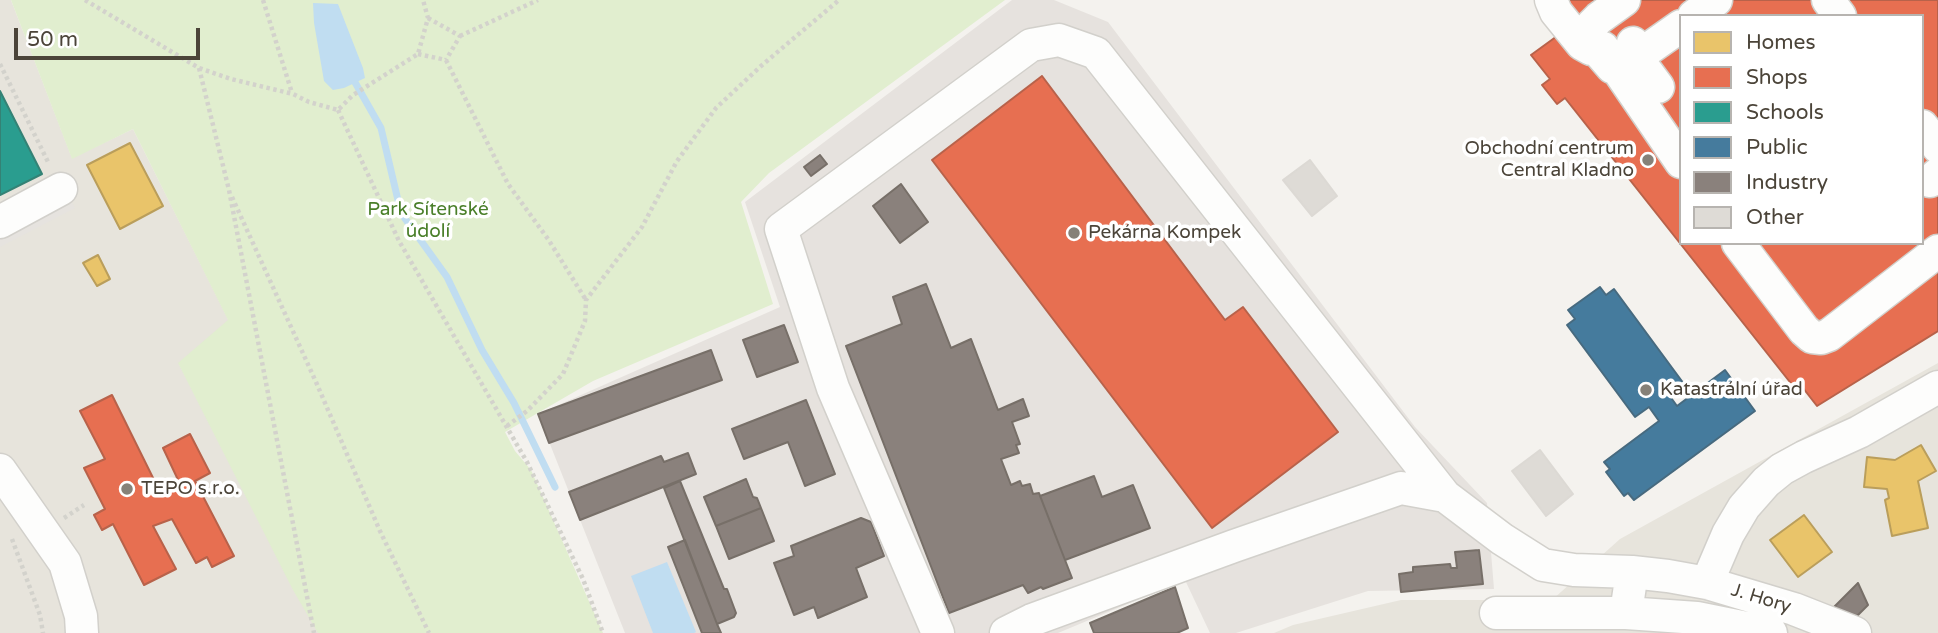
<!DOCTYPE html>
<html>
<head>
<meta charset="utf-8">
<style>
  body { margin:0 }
  #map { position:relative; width:1938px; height:633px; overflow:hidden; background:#f4f2ee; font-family:"Varela Round",sans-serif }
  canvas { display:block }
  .legend { position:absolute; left:1679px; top:14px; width:245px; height:231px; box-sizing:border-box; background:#fff; border:2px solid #b7b4b0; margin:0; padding:9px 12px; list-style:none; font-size:21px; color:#4b4439 }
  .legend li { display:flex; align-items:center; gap:14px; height:35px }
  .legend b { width:35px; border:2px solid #b7b4b0 }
  .scale { position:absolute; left:14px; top:28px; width:186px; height:32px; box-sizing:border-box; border:4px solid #4b4439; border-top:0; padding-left:9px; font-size:21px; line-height:24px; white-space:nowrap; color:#4b4439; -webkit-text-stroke:5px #fff; paint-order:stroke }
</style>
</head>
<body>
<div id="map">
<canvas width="1938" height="633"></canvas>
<ul class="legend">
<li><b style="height:19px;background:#e9c46a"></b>Homes</li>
<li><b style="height:19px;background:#e76f51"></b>Shops</li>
<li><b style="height:19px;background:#2a9d8f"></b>Schools</li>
<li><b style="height:19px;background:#457b9d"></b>Public</li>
<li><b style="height:19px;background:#8a817c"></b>Industry</li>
<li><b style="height:19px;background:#dedbd6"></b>Other</li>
</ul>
<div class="scale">50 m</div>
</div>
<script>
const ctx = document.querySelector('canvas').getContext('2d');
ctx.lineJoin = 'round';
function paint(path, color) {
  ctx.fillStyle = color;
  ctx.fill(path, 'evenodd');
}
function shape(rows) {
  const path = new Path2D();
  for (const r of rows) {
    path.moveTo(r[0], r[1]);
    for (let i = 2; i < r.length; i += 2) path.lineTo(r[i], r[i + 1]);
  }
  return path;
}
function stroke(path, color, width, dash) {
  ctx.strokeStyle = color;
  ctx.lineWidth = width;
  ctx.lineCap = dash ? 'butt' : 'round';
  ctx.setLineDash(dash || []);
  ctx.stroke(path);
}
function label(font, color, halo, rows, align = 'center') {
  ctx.font = font + ' "Varela Round",sans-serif';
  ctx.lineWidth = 7;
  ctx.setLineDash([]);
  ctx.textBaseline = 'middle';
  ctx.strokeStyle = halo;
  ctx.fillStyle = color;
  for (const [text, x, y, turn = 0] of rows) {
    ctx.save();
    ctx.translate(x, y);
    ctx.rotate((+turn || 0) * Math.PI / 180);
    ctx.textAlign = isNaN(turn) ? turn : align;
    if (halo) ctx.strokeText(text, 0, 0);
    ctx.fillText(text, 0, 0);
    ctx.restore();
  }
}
const residential = shape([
  [0,0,11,0,72,158,133,129,229,321,179,364,320,633,0,633],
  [1938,363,1938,633,1274,633,1293,625,1401,600,1552,600,1620,539]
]);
const industrial = shape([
  [1012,0,1054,0,1108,22,1415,427,1487,503,1494,589,1368,591,1236,633,1210,633,1185,580,1058,633,625,633,538,414,780,307,745,202]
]);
const green = shape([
  [11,0,1005,0,769,173,741,202,773,304,593,381,505,432,515,451,531,470,603,633,318,633,293,590,178,363,228,320,133,129,72,159]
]);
const parking = shape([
  [65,190,75,208,0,247,0,226]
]);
const water = shape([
  [313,3,338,4,363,68,365,78,344,88,333,90,324,81,314,23],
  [667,562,696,632,694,633,653,633,631,576]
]);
const homes = shape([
  [130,143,163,206,120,229,87,165,130,143],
  [98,255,110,279,97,286,83,263,98,255],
  [1921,445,1936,471,1918,481,1928,528,1892,536,1885,500,1889,498,1887,489,1864,487,1867,457,1895,460,1921,445],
  [1804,515,1832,552,1798,577,1770,540,1804,515]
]);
const shops = shape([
  [1545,0,1938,0,1938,331,1817,406,1803,388,1797,391,1565,98,1557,104,1542,85,1550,79,1531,55,1564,31,1545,0],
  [1681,16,1922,16,1922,243,1681,243,1681,16],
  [1042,76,1225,320,1243,307,1338,432,1212,528,932,160,1042,76],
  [112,395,161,494,180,484,163,448,190,434,210,473,195,481,234,556,212,567,207,557,196,563,172,519,153,526,176,569,144,585,113,524,102,530,94,515,105,509,84,468,105,459,80,411,112,395]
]);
const schools = shape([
  [0,91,42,174,0,195,0,91]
]);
const public = shape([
  [1600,287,1606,295,1614,289,1684,384,1669,395,1677,406,1725,370,1755,411,1634,500,1628,493,1624,496,1606,472,1610,469,1604,462,1659,421,1649,407,1635,417,1567,325,1575,319,1568,310,1600,287]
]);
const industry = shape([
  [820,155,827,164,811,176,804,167,820,155],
  [901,184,928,222,900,243,873,206,901,184],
  [926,284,951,348,971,339,998,410,1023,399,1029,416,1012,422,1020,444,1016,445,1019,453,1001,459,1011,485,1020,481,1022,486,1030,484,1033,494,1039,493,1072,578,1043,589,1041,587,1028,593,1023,585,949,613,846,346,902,324,893,297,926,284],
  [784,325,798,362,757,377,743,340,784,325],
  [711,350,722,380,549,443,538,414,711,350],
  [806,400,835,474,805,486,788,442,744,459,732,429,806,400],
  [688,453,696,474,580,520,569,492,661,456,664,462,688,453],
  [1094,476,1102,497,1133,485,1150,528,1065,560,1040,496,1094,476],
  [746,479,753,497,757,498,761,508,716,526,704,497,746,479],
  [680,481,724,589,727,589,736,613,734,617,717,624,664,488,680,481],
  [761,508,774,541,729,559,716,526,761,508],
  [861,518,871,522,884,556,856,568,867,597,818,618,814,607,794,615,774,563,794,556,791,546,861,518],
  [685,540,717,624,721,633,702,633,668,547,685,540],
  [1479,550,1483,584,1401,592,1399,574,1413,572,1413,567,1450,564,1451,568,1457,568,1455,552,1479,550],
  [1858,583,1868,605,1856,617,1834,607,1858,583],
  [1175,587,1188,628,1177,633,1094,633,1090,623,1175,587]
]);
const stream = shape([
  [352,77,381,128,401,213,447,277,482,350,514,403,555,487]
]);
const building = shape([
  [1310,160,1337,196,1312,216,1283,180,1310,160],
  [1540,450,1573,494,1546,516,1512,471,1540,450]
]);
const path = shape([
  [85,0,199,68,231,79,293,94,309,102,338,110,353,95,418,54,428,18,423,0],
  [263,0,292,93],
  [428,18,460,36,446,60],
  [460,36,538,0],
  [418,54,446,60],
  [446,60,508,184,548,239,586,300],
  [0,64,49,164],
  [199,68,229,190,314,633],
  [338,110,399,241,527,462,583,579,603,633],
  [232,197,316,382,380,531,429,633],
  [507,426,527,411,563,374,585,321,586,300,642,227,677,161,716,108,761,66,839,0],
  [64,518,84,505],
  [12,539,40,615,43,633]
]);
const minor = shape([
  [1551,0,1556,12,1582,44,1591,49,1603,48,1681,162],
  [1624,0,1599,18,1592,25,1591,34,1593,45,1612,67,1622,66,1627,64,1681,26],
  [1828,0,1840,16],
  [1694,16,1716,0],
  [1633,43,1638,60,1658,87],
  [1922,126,1938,147],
  [1930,181,1938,174],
  [0,222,61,189],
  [1738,243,1804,330,1812,337,1821,338,1829,335,1938,251],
  [0,470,65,563,81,616,82,633],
  [1707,583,1728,534,1744,507,1766,482,1782,469,1804,457,1859,432,1938,387],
  [1496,613,1626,613,1632,572],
  [1626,613,1697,618,1771,633],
  [938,633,833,388,781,229,1031,45,1059,40,1096,53,1445,496],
  [1006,633,1032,620,1234,546,1401,488,1445,496,1502,539,1543,565,1574,570,1632,572,1668,576,1707,583,1794,609,1855,633]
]);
const markers = [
  [1648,160,7,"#868178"],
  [1074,233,7,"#868178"],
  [1646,390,7,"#868178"],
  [127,489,7,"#868178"]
];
const poiNames = [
  ["Obchodní centrum",1634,149,"right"],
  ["Central Kladno",1634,171,"right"],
  ["Pekárna Kompek",1088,233],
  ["Katastrální úřad",1660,390],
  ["TEPO s.r.o.",141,489]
];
const parkNames = [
  ["Park Sítenské",428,210],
  ["údolí",428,232]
];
const streetNames = [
  ["J. Hory",1761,599,17]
];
paint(residential, '#e7e4dc');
paint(industrial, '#e6e2de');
paint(green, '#e1eecf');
paint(parking, '#e6e3df');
paint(water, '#c0ddf1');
paint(homes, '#e9c46a');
stroke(homes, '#ba9e5b', 2);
paint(shops, '#e76f51');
stroke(shops, '#b8624a', 2);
paint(schools, '#2a9d8f');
stroke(schools, '#348275', 2);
paint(public, '#457b9d');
stroke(public, '#476a7f', 2);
paint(industry, '#8a817c');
stroke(industry, '#776f68', 2);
stroke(stream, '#c0ddf1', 7);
paint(building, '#dedbd6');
stroke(building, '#dcd9d4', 2);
stroke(minor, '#d2d0cb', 35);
stroke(path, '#d3d2cc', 4.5, [3.5, 3.5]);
stroke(minor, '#fdfdfc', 32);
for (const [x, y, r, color] of markers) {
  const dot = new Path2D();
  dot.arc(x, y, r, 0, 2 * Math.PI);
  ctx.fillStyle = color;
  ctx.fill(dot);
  stroke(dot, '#fff', 2.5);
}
label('19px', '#4b4439', '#fff', poiNames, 'left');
label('19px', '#4a7f2a', '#fff', parkNames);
label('19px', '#4b4439', '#fff', streetNames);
</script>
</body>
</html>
